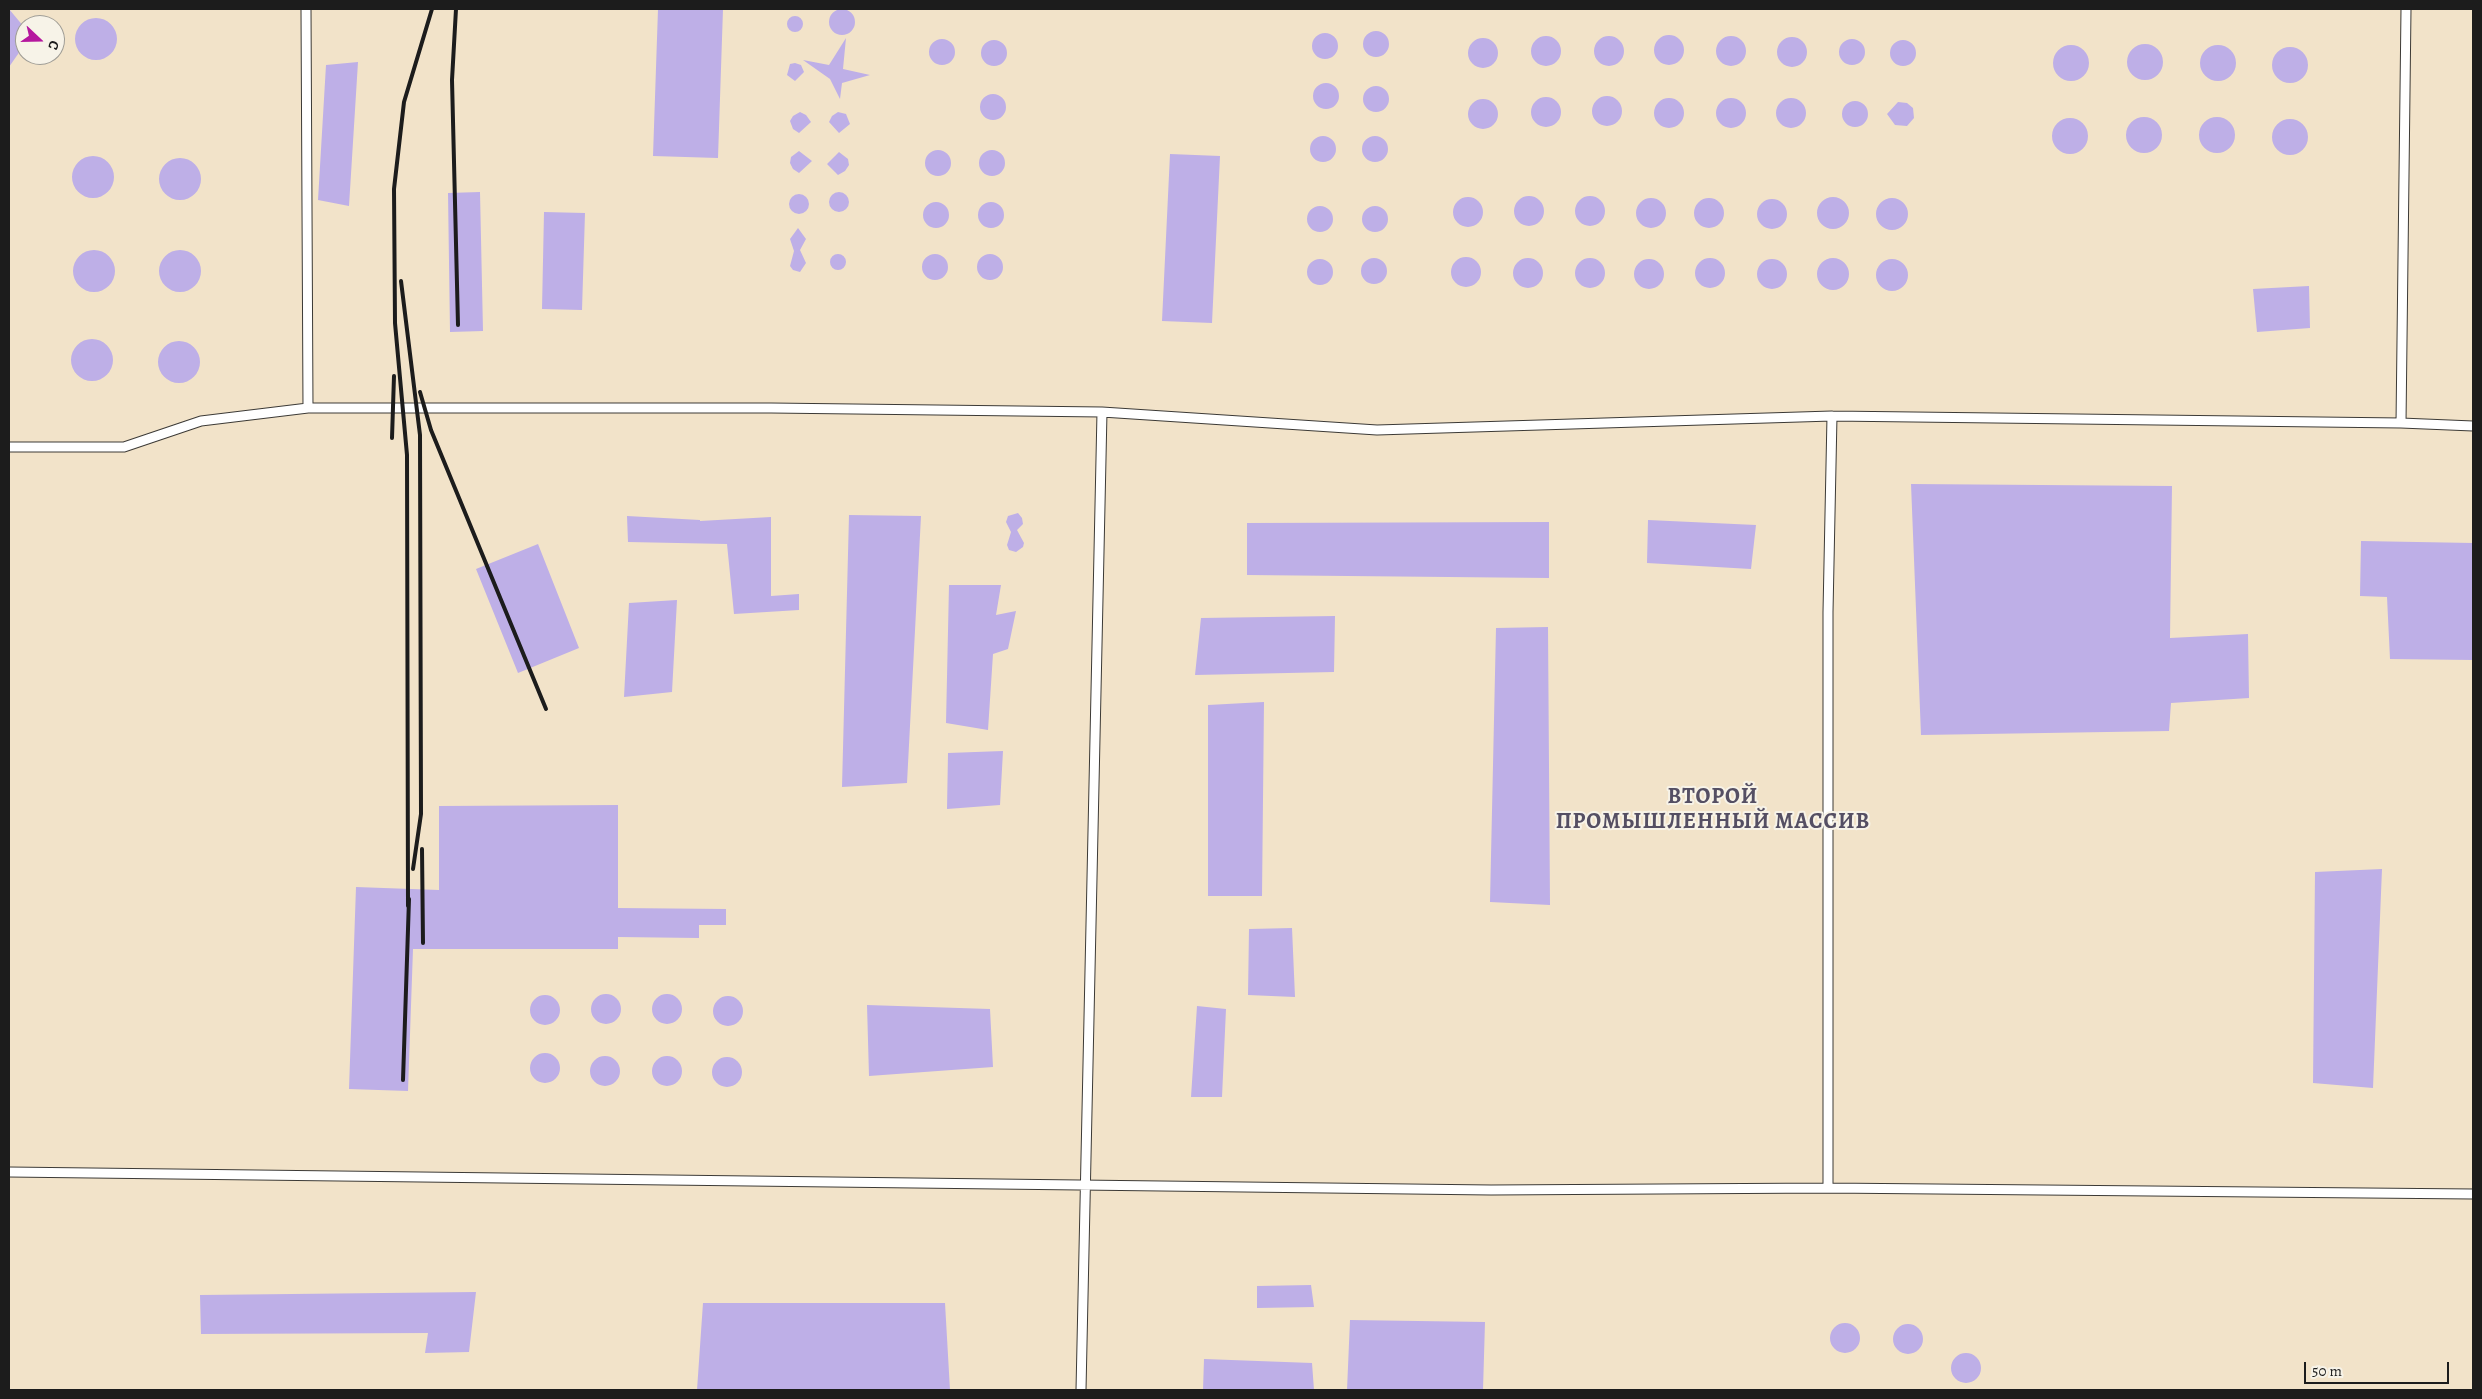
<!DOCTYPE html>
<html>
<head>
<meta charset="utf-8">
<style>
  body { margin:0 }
  #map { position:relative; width:2482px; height:1399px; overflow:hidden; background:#f2e3c9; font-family:Alegreya,serif }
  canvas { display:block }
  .frame { position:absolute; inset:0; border:10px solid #1c1c1c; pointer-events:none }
  .north { position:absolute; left:15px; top:15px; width:50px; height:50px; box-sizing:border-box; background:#f7f3e8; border:1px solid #9f9d96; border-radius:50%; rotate:111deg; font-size:14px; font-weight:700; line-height:20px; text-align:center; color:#1c1c1c }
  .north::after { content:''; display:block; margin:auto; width:18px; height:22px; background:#b5179e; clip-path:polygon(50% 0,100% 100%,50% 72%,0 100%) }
  .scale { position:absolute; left:2304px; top:1362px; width:145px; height:22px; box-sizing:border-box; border:2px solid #1c1c1c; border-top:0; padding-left:6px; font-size:15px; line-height:18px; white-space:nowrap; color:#1c1c1c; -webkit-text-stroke:4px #f7f3e8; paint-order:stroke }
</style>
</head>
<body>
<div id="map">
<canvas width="2482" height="1399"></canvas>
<div class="frame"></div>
<div class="north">С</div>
<div class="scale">50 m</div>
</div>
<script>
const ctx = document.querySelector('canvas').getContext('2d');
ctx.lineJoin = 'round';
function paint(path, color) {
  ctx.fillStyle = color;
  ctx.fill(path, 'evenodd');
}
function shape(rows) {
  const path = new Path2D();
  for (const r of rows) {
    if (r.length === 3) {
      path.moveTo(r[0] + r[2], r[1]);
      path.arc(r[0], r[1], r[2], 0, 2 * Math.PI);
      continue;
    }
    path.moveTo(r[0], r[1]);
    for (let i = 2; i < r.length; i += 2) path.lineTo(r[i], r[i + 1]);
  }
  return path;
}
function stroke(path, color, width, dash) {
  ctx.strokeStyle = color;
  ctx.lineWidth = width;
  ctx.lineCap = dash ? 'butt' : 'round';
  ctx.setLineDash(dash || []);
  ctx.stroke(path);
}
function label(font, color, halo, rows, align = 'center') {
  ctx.font = font + ' Alegreya,serif';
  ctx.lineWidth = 4;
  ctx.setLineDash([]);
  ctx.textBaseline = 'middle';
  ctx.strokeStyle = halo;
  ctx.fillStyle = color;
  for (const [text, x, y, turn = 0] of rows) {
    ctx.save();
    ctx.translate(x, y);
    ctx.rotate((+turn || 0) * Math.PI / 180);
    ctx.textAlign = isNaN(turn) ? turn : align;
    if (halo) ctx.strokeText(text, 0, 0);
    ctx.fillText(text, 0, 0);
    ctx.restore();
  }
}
const building = shape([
  [9,9,24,27,25,44,9,67],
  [658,9,723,9,718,158,653,156],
  [842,22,13],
  [795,24,8],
  [96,39,21],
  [1376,44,13],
  [1325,46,13],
  [1669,50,15],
  [1546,51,15],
  [1609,51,15],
  [1731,51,15],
  [1792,52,15],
  [846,38,843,69,870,75,842,83,840,99,830,79,803,60,829,65],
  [1483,53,15],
  [1852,52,13],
  [942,52,13],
  [994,53,13],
  [1903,53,13],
  [2145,62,18],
  [2218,63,18],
  [2071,63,18],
  [2290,65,18],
  [358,62,349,206,318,200,326,65],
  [795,63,801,65,804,72,795,81,787,75,790,64],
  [1326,96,13],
  [1376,99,13],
  [993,107,13],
  [1607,111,15],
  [1546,112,15],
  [1731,113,15],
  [1669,113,15],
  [1791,113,15],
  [1483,114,15],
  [1855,114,13],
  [1898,102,1907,103,1913,108,1914,118,1907,126,1895,125,1887,114],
  [800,112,806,115,811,122,799,133,793,129,790,121,793,116],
  [838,112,846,114,850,124,839,133,829,122,832,116],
  [2144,135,18],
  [2217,135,18],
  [2070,136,18],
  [2290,137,18],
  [1375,149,13],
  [1323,149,13],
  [992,163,13],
  [938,163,13],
  [799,151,812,161,799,173,793,169,790,163,791,157],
  [839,152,848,159,849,165,845,171,838,175,827,164],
  [1170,154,1220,156,1212,323,1162,321],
  [93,177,21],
  [180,179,21],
  [480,192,483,331,450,332,448,193],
  [839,202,10],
  [799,204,10],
  [1529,211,15],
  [1590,211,15],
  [1833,213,16],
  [1468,212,15],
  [1892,214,16],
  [1709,213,15],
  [1651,213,15],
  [1772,214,15],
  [991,215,13],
  [936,215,13],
  [1320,219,13],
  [1375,219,13],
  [544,212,585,213,582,310,542,309],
  [798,228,806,239,800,250,806,263,800,272,793,270,790,266,794,251,790,239],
  [94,271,21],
  [180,271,21],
  [838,262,8],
  [935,267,13],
  [990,267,13],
  [1466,272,15],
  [1833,274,16],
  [1374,271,13],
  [1528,273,15],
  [1710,273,15],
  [1590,273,15],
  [1892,275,16],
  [1320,272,13],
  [1649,274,15],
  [1772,274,15],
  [2309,286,2310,328,2257,332,2253,289],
  [92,360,21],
  [179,362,21],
  [1911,484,2172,486,2170,638,2248,634,2249,698,2171,703,2169,731,1921,735],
  [1018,513,1022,518,1023,524,1017,530,1024,543,1023,547,1016,552,1009,550,1007,545,1011,532,1006,522,1008,516],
  [849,515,921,516,907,783,842,787],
  [627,516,700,520,700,521,771,517,771,596,799,594,799,610,734,614,727,544,628,542],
  [1648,520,1756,525,1751,569,1647,563],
  [1549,522,1549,578,1247,575,1247,523],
  [2361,541,2473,543,2473,660,2390,659,2387,597,2360,596],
  [538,544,579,648,518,673,476,569],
  [949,585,1001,585,996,615,1016,611,1008,649,993,654,988,730,946,723],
  [677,600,672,692,624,697,629,603],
  [1335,616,1334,672,1195,675,1201,618],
  [1548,627,1550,905,1490,902,1496,628],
  [1264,702,1262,896,1208,896,1208,705],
  [1003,751,1000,805,947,809,948,753],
  [618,805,618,908,726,909,726,925,699,925,699,938,618,937,618,949,413,949,408,1091,349,1089,356,887,439,890,439,806],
  [2382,869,2373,1088,2313,1083,2315,872],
  [1292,928,1295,997,1248,995,1249,929],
  [606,1009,15],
  [667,1009,15],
  [545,1010,15],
  [728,1011,15],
  [867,1005,990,1009,993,1067,869,1076],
  [1197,1006,1226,1009,1222,1097,1191,1097],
  [545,1068,15],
  [667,1071,15],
  [605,1071,15],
  [727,1072,15],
  [1311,1285,1314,1307,1257,1308,1257,1286],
  [476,1292,469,1352,425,1353,428,1333,201,1334,200,1295],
  [703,1303,945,1303,950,1390,697,1390],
  [1350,1320,1485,1322,1483,1390,1347,1390],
  [1845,1338,15],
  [1908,1339,15],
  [1966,1368,15],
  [1204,1359,1312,1363,1314,1390,1203,1390]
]);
const service = shape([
  [306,9,308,408],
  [2401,423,2406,9],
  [9,447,124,447,201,421,308,408,771,408,1102,412,1377,430,1832,416,2401,423,2473,426],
  [9,1172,1491,1190,1828,1188,1828,612,1832,416],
  [1828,1188,2473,1194],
  [1081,1390,1102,412]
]);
const rail = shape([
  [456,9,452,80,458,325],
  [401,281,420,435,421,814,413,869],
  [420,392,431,430,546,709],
  [392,438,394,376],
  [422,849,423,943],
  [408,906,407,455,395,323,394,189,404,102,432,9],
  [403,1080,409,899]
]);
const districtNames = [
  ["ВТОРОЙ",1713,798],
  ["ПРОМЫШЛЕННЫЙ МАССИВ",1713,823]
];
paint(building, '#beafe7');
stroke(service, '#3c3a36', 11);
stroke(service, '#fff', 9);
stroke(rail, '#1c1c1c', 4);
ctx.letterSpacing = '1px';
label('bold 22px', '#554f63', '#f7f3e8', districtNames);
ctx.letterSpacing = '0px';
</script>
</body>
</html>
